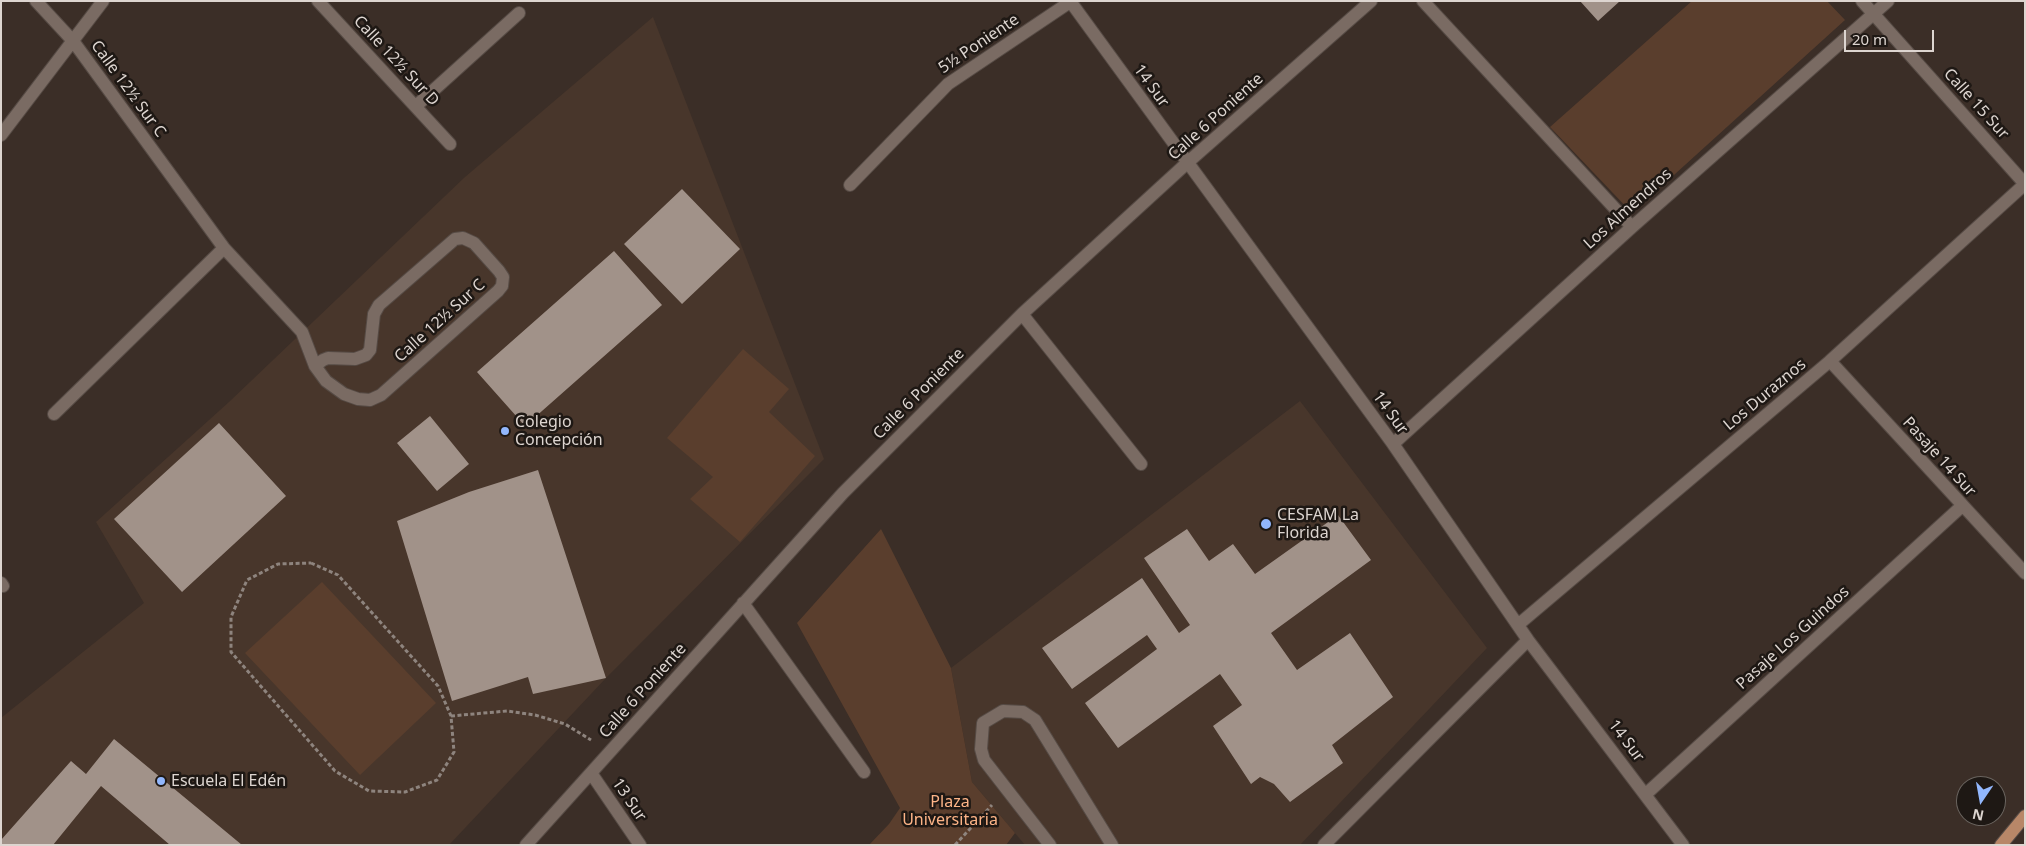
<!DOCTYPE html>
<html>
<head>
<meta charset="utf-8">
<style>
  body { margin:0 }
  #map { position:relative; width:2026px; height:846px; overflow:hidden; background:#3b2e27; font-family:"Noto Sans",sans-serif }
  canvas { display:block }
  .frame { position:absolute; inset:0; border:2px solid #ddd5d0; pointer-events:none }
  .north { position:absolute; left:1956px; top:776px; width:50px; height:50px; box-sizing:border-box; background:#1e1814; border:1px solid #6a645f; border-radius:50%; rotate:192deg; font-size:14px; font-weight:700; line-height:20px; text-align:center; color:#ddd5d0 }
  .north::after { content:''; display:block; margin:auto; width:18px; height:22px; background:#92b7fd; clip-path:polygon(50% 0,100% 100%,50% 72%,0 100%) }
  .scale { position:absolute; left:1844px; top:30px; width:90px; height:22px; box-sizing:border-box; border:2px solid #ddd5d0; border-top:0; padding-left:6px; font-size:15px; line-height:18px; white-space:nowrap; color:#ddd5d0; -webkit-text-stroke:4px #1e1814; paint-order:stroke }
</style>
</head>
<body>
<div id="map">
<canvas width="2026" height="846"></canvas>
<div class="frame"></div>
<div class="north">N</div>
<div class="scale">20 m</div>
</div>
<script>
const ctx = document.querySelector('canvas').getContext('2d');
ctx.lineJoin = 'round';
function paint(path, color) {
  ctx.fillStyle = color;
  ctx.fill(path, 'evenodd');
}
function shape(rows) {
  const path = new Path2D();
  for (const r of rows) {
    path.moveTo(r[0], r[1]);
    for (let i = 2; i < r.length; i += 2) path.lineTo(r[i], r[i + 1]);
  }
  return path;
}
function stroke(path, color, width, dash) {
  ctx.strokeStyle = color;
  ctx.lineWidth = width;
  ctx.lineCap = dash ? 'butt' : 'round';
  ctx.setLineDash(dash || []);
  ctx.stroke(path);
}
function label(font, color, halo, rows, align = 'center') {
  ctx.font = font + ' "Noto Sans",sans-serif';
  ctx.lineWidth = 5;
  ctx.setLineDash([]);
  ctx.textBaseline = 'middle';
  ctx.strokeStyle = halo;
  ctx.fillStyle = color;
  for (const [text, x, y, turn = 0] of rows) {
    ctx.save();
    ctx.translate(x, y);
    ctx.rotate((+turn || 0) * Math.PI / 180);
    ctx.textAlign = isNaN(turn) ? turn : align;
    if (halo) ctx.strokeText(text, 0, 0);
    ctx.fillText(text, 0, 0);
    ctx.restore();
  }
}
const built = shape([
  [653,17,824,459,606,678,449,845,1,845,1,718,144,603,96,522,229,402,465,177],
  [1300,401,1487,648,1300,845,1025,845,972,782,951,668]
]);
const green = shape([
  [1692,1,1827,1,1845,20,1632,213,1550,127],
  [743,349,789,389,769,412,815,456,740,542,690,499,713,477,667,438],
  [881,529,951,668,972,782,1015,833,1006,845,869,845,889,824,900,808,797,623],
  [322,582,436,703,360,775,245,653]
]);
const building = shape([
  [1580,1,1620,1,1598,21],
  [682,189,740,249,682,304,624,244],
  [614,251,662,305,525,426,477,372],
  [430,416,469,464,437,491,397,443],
  [219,423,286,496,182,592,114,519],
  [538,470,606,678,533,694,528,677,452,701,397,521,469,492],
  [1338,515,1371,560,1271,633,1297,670,1350,633,1393,697,1332,745,1343,763,1290,802,1274,784,1260,777,1251,784,1213,726,1242,705,1220,674,1118,748,1085,703,1157,649,1147,635,1072,689,1042,648,1142,578,1179,633,1190,625,1144,558,1187,529,1209,561,1233,544,1255,574],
  [114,739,242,845,170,845,101,786,53,845,1,845,1,840,71,761,86,774]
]);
const path = shape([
  [311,563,338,575,438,686,451,716,454,752,437,780,405,792,369,791,335,771,231,652,231,617,247,580,278,564,311,563],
  [451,716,507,711,535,715,565,724,591,740],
  [955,845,992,805]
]);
const minor = shape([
  [36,1,73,41,224,248,302,332,315,366,326,381,344,394,358,399,370,400,381,395,498,291,502,286,503,277,499,271,474,243,463,238,455,239,379,305,374,314,370,350,366,355,355,359,328,358,323,360,315,366],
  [318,1,450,144],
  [1070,1,1393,444,1528,640,1683,845],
  [1423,1,1632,227],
  [1862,1,2025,184],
  [416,106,519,13],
  [1,135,103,1],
  [850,185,948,84,1070,2],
  [1022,314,1141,464],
  [1830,361,2025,573],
  [54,414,224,248],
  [1393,444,1632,227,1888,1],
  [1,583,3,586],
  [743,603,864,772],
  [1519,624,1830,361,2025,184],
  [591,773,640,845],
  [1646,794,1962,506],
  [526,845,843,493,1022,314,1187,163,1371,1],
  [1050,845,984,760,981,749,983,723,1003,711,1023,712,1035,720,1112,845],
  [1324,845,1528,640]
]);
const major = shape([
  [2001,845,2025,816]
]);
const markers = [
  [505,431,5,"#92b7fd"],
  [1266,524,6,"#92b7fd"],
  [161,781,5,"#92b7fd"]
];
const streetNames = [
  ["5½ Poniente",979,44,-34],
  ["Calle 12½ Sur D",396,61,47],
  ["14 Sur",1151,86,54],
  ["Calle 12½ Sur C",128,89,54],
  ["Calle 15 Sur",1976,104,48],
  ["Calle 6 Poniente",1216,117,-42],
  ["Los Almendros",1628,209,-42],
  ["Calle 12½ Sur C",440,321,-42],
  ["Calle 6 Poniente",919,394,-45],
  ["Los Duraznos",1765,395,-40],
  ["14 Sur",1390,413,54],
  ["Pasaje 14 Sur",1939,457,48],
  ["Pasaje Los Guindos",1793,638,-42],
  ["Calle 6 Poniente",643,691,-48],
  ["14 Sur",1626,741,53],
  ["13 Sur",629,800,56]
];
const poiNames = [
  ["Colegio",515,422],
  ["Concepción",515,440],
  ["CESFAM La",1277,515],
  ["Florida",1277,533],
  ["Escuela El Edén",171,781]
];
const parkNames = [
  ["Plaza",950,802],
  ["Universitaria",950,820]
];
paint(built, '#48362b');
paint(green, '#5a3e2d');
paint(building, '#a19289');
stroke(minor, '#564b45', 14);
stroke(major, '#564b45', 14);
stroke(path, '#8e847e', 3, [4, 2.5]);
stroke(minor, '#7a6b63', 12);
stroke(major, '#b88768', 12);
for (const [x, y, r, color] of markers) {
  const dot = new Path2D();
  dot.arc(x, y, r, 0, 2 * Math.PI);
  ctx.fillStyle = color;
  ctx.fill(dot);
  stroke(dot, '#1e1814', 2);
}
label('16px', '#ddd5d0', '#1e1814', streetNames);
label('16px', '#ddd5d0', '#1e1814', poiNames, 'left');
label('16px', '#fdb487', '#1e1814', parkNames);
</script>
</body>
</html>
